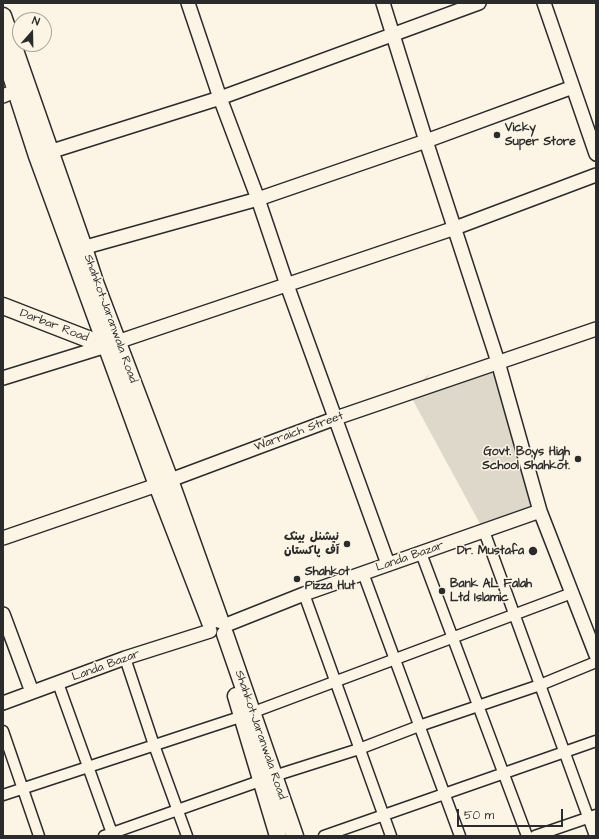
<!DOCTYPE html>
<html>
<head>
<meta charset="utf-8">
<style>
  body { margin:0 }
  #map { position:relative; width:599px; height:839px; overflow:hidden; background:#fcf5e5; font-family:"Architects Daughter",sans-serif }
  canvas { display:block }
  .frame { position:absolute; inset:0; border:4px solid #2b2b2b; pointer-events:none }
  .north { position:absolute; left:12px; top:12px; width:40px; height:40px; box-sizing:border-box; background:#fcf5e5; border:1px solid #a8a49b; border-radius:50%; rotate:20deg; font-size:11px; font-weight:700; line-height:16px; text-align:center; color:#2b2b2b }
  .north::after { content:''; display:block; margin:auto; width:14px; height:18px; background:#2b2b2b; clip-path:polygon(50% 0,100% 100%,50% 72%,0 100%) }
  .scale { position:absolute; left:457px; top:809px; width:106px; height:18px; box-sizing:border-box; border:2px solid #2b2b2b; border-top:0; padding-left:5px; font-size:12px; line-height:14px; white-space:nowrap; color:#2b2b2b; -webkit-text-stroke:3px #fcf5e5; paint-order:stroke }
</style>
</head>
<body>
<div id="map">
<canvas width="599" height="839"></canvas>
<div class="frame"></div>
<div class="north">N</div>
<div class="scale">50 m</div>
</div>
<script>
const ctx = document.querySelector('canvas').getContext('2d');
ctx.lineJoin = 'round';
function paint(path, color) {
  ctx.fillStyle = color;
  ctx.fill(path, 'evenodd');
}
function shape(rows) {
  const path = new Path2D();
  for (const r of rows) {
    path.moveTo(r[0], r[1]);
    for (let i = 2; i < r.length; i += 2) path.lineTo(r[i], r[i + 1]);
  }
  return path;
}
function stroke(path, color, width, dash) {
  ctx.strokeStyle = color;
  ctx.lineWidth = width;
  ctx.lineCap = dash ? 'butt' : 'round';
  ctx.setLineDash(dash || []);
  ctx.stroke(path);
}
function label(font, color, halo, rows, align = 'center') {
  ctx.font = font + ' "Architects Daughter","Playpen Sans Arabic",sans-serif';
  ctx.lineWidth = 3;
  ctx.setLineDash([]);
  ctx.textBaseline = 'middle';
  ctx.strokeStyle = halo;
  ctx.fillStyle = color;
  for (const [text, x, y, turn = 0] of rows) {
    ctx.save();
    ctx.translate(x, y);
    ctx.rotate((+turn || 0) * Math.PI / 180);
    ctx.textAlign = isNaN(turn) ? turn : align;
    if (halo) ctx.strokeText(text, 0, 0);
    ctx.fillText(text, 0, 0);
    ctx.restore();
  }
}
const green = shape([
  [498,362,540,511,484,531,409,393,430,373,422,388]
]);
const pedestrian = shape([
  [484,531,595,836],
  [421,553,527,836],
  [363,573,460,836],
  [304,594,391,836],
  [125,658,154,745,187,836],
  [58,683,113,836],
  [3,731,39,836],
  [3,795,243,716,572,593],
  [104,836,274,776,359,749,419,726,540,685,596,662],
  [324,836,596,741],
  [535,836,596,815]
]);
const minor = shape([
  [188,3,220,98,258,199,287,285,388,564],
  [383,3,426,141,498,362,540,511],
  [544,3,596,154],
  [3,96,17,90],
  [43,154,220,98,479,3],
  [75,250,258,199,426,141,573,87],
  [117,342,455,228,596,175],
  [3,378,106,346],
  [3,538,157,485,336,418,596,329],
  [3,614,32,692],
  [226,625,304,594,540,511,596,655],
  [3,703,125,658,210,631]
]);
const tertiary = shape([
  [3,16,84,248,95,282,170,480,220,620],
  [3,51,37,156,157,485,210,622],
  [3,306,106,346,112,344],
  [225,634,295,836],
  [236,696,278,836]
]);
const markers = [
  [497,135,4,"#2b2b2b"],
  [578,459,4,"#2b2b2b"],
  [347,544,4,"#2b2b2b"],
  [533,551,5,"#2b2b2b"],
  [297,579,4,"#2b2b2b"],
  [442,591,4,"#2b2b2b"]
];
const poiNames = [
  ["Vicky",505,128],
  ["Super Store",505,142],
  ["Govt. Boys High",570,452,"right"],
  ["School Shahkot.",570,466,"right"],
  ["نیشنل بینک",339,537,"right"],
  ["آف پاکستان",339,551,"right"],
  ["Dr. Mustafa",524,551,"right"],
  ["Shahkot",305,572],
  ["Pizza Hut",305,586],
  ["Bank AL Falah",450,584],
  ["Ltd Islamic",450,598]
];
const streetNames = [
  ["Shahkot-Jaranwala Road",110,319,70],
  ["Darbar Road",54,326,21],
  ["Warraich Street",299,432,-20],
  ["Landa Bazar",410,557,-19],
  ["Landa Bazar",106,666,-20],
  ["Shahkot-Jaranwala Road",260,735,71]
];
paint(green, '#ded8ca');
stroke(pedestrian, '#2b2b2b', 13);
stroke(minor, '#2b2b2b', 16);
stroke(tertiary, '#2b2b2b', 19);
stroke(pedestrian, '#fcf5e5', 10);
stroke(minor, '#fcf5e5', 13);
stroke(tertiary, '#fcf5e5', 16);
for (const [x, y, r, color] of markers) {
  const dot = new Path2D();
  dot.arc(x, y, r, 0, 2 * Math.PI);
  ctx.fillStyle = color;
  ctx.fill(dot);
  stroke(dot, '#fcf5e5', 1.5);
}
label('bold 12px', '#2b2b2b', '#fcf5e5', poiNames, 'left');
label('12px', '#2b2b2b', '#fcf5e5', streetNames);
</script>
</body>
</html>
